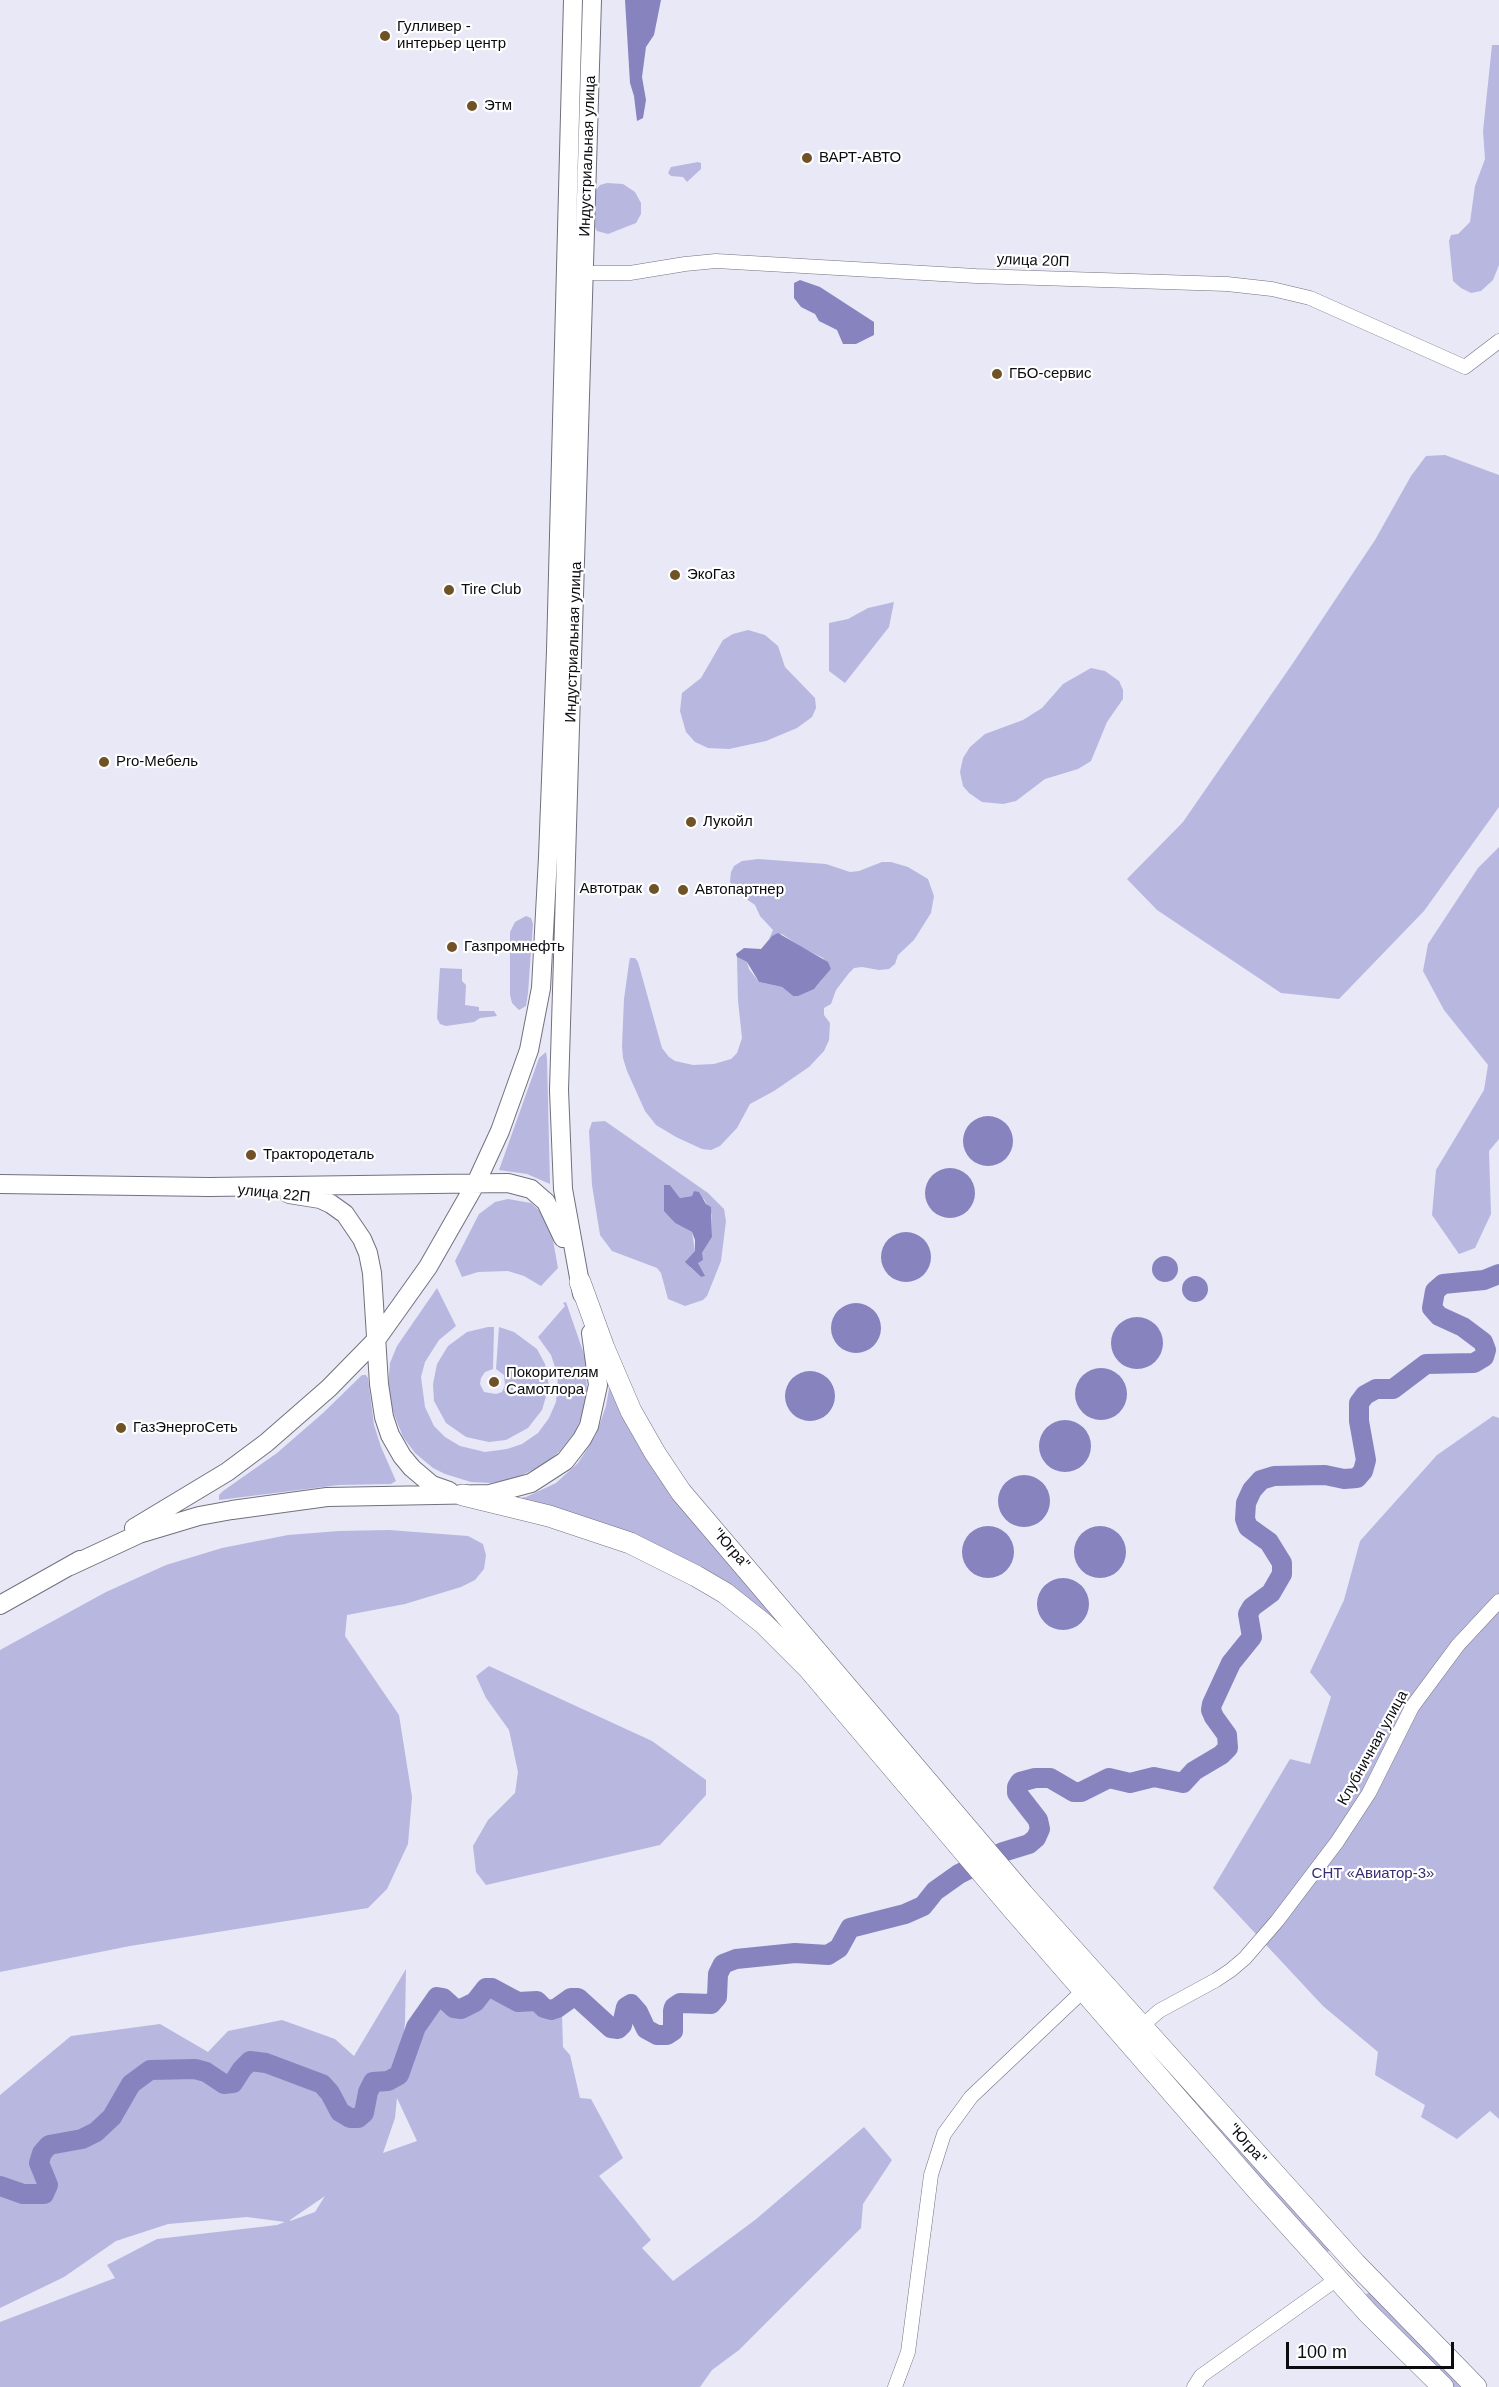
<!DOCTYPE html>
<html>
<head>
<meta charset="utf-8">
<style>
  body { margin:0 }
  #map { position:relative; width:1499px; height:2387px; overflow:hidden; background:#e8e8f7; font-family:Helvetica,sans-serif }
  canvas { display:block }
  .scale { position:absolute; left:1286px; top:2342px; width:168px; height:27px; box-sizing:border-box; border:3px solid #0b0b10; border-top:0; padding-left:8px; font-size:18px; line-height:21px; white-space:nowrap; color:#0b0b10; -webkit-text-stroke:4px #fff; paint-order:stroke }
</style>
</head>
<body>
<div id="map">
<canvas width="1499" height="2387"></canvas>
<div class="scale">100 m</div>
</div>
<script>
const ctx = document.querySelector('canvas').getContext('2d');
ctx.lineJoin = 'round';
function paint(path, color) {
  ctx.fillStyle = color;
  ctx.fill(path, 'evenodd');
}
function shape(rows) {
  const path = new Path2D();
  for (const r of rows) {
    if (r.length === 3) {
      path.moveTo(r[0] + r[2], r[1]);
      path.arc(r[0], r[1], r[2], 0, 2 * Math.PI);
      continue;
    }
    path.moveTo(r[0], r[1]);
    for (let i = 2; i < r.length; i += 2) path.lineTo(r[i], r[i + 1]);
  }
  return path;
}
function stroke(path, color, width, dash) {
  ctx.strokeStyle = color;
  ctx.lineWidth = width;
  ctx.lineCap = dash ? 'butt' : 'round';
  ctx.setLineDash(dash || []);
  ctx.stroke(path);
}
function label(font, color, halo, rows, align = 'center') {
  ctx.font = font + ' Helvetica,sans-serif';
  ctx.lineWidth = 4.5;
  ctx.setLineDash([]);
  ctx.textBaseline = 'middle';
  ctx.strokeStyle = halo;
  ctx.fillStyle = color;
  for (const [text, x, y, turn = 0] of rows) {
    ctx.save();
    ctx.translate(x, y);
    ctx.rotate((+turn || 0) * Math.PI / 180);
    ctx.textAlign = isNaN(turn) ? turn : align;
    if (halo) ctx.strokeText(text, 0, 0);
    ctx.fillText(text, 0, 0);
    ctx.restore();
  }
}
const green = shape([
  [1492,45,1499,45,1499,265,1493,280,1481,291,1471,293,1461,288,1453,281,1449,241,1451,235,1458,234,1470,222,1475,186,1485,159,1483,131],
  [698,162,701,163,701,169,687,182,683,177,671,176,668,173,671,167],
  [607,183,623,184,635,192,641,203,641,214,636,223,608,234,597,231,595,227,596,190,600,185],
  [1445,455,1499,475,1499,807,1424,911,1339,999,1281,993,1157,910,1127,879,1183,822,1293,663,1375,540,1411,476,1426,456],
  [894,602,889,627,845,683,829,671,829,623,848,619,868,608],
  [748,630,765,635,778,646,785,667,815,698,816,708,812,717,797,728,766,741,729,749,708,748,695,742,686,732,680,711,682,693,701,678,723,640,733,634],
  [1091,668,1105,671,1119,681,1123,690,1123,699,1107,722,1091,761,1078,769,1045,779,1016,801,1003,804,982,802,969,793,963,786,960,772,963,758,970,747,985,734,1023,720,1042,708,1063,684],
  [1499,847,1499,1139,1489,1151,1491,1214,1475,1248,1459,1254,1432,1215,1436,1170,1484,1090,1488,1065,1444,1010,1423,971,1428,944,1478,868],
  [758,859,826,864,850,872,859,871,882,862,891,862,908,867,928,879,934,896,931,913,914,940,898,955,895,964,889,969,879,970,862,967,854,968,849,973,836,990,831,1004,824,1008,824,1015,830,1023,829,1040,824,1051,809,1067,774,1091,750,1104,737,1128,720,1146,711,1150,702,1149,676,1137,656,1125,645,1111,627,1071,623,1058,622,1046,624,999,629,963,630,958,635,958,638,962,662,1048,669,1057,675,1061,693,1065,714,1064,731,1059,737,1053,742,1038,738,1001,737,957,747,962,749,969,759,982,782,987,793,996,817,986,831,969,823,958,801,947,782,934,772,936,769,939,773,930,760,916,755,905,732,889,730,881,731,872,734,866,742,861],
  [526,916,531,918,533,924,528,993,526,1006,519,1010,512,1003,510,995,510,932,515,922],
  [440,968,462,969,462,981,466,985,465,1005,479,1007,479,1011,494,1011,497,1016,480,1018,474,1022,446,1026,440,1024,437,1018],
  [546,1052,547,1059,550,1184,527,1174,499,1170,539,1058],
  [605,1121,708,1193,724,1209,726,1221,721,1261,707,1296,703,1300,685,1306,668,1299,661,1273,657,1268,612,1251,600,1235,592,1185,589,1131,592,1122],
  [670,1185,680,1198,692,1196,704,1199,712,1215,712,1237,702,1253,698,1263,704,1276,701,1277,690,1267,695,1251,692,1232,675,1223,665,1211],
  [508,1199,531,1203,541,1212,551,1229,558,1268,541,1286,524,1276,508,1271,478,1272,462,1277,455,1261,479,1214,495,1202],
  [437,1288,456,1326,439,1340,425,1362,421,1377,425,1407,434,1426,445,1437,460,1446,485,1452,507,1449,522,1444,538,1433,549,1418,556,1402,558,1376,551,1355,538,1337,565,1306,563,1303,566,1302,586,1360,587,1394,582,1416,575,1432,560,1451,545,1464,514,1479,491,1483,471,1482,445,1474,433,1468,415,1453,403,1437,390,1404,388,1387,390,1363,397,1346],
  [488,1327,494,1327,493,1369,485,1372,481,1378,480,1384,484,1392,496,1394,502,1392,505,1385,504,1375,496,1369,499,1327,514,1332,537,1349,545,1364,549,1386,542,1410,528,1428,506,1440,489,1442,466,1437,446,1423,434,1401,433,1384,437,1364,448,1346,467,1332],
  [362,1375,366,1375,368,1378,374,1425,381,1447,396,1481,391,1484,339,1485,219,1500,219,1495,223,1491,277,1453,323,1413],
  [611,1388,818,1661,766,1614,514,1499,526,1497,556,1483,578,1463,596,1435,606,1406,609,1389],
  [1493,1416,1499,1418,1499,2119,1490,2111,1457,2139,1421,2117,1425,2105,1375,2075,1378,2052,1323,2006,1213,1888,1290,1759,1310,1764,1331,1697,1310,1672,1344,1600,1360,1541,1437,1455],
  [389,1530,468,1536,483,1544,486,1555,484,1569,475,1580,461,1587,405,1604,347,1615,345,1636,399,1715,412,1797,408,1844,387,1889,368,1908,130,1946,0,1972,0,1650,106,1592,166,1565,222,1548,288,1535,339,1531],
  [489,1666,652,1741,706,1780,706,1795,660,1845,486,1885,476,1872,473,1846,488,1820,515,1793,518,1772,509,1730,486,1698,476,1676],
  [406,1969,405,2022,399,2080,408,2068,437,2005,461,2013,471,2012,488,1996,510,2007,532,2008,536,2013,562,2014,563,2047,570,2055,580,2098,591,2099,623,2158,599,2176,651,2240,642,2248,673,2281,755,2220,864,2127,892,2160,863,2204,861,2228,739,2350,712,2370,700,2387,0,2387,0,2322,115,2278,107,2265,157,2239,277,2225,285,2222,247,2217,168,2224,116,2241,64,2277,0,2308,0,2095,71,2036,160,2024,208,2052,228,2031,282,2020,335,2039,354,2056],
  [397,2098,417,2141,383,2153,395,2118],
  [325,2196,315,2212,290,2221,290,2220],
  [1158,2056,1329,2248,1329,2251,1325,2253,1154,2059],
  [1368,2293,1370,2293,1465,2387,1453,2387,1365,2295]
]);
const water = shape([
  [625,0,661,0,654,35,646,47,642,77,646,100,643,118,637,121,634,96,630,83],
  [800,280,820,287,874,322,874,335,856,344,843,344,837,330,819,321,815,314,801,307,794,298,794,283],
  [778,933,828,962,831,969,814,989,798,996,793,996,782,987,759,982,747,962,737,957,736,954,744,948,761,949,772,936],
  [988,1141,25],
  [950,1193,25],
  [664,1185,670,1185,680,1198,692,1196,694,1191,699,1192,706,1204,711,1207,712,1237,702,1253,703,1260,698,1263,705,1276,701,1277,685,1262,695,1251,695,1240,692,1232,675,1223,664,1211],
  [906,1257,25],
  [1165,1269,13],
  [1195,1289,13],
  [856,1328,25],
  [1137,1343,26],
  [1101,1394,26],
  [810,1396,25],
  [1065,1446,26],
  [1024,1501,26],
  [1100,1552,26],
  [988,1552,26],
  [1063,1604,26]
]);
const river = shape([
  [0,2186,23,2194,44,2194,48,2185,39,2163,42,2153,49,2145,82,2139,96,2132,112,2117,131,2084,150,2070,195,2069,206,2072,224,2084,233,2083,242,2069,250,2061,266,2063,322,2084,330,2093,340,2112,350,2118,358,2118,364,2113,368,2092,373,2082,388,2081,399,2075,416,2027,437,1997,443,1998,454,2008,461,2009,475,2002,486,1988,492,1988,518,2002,537,2001,544,2008,551,2010,557,2008,571,1998,578,1998,611,2028,618,2029,622,2025,626,2007,631,2004,638,2012,646,2029,657,2035,667,2035,673,2031,673,2011,674,2007,680,2003,711,2004,717,1997,718,1974,723,1964,736,1959,795,1953,828,1955,839,1948,850,1928,905,1914,923,1906,935,1891,959,1874,1003,1852,1029,1844,1036,1838,1040,1829,1038,1820,1017,1793,1017,1787,1020,1782,1035,1778,1050,1778,1074,1792,1081,1792,1109,1778,1130,1783,1154,1777,1183,1783,1194,1771,1221,1755,1228,1748,1227,1735,1214,1717,1211,1710,1212,1704,1231,1663,1252,1637,1248,1614,1252,1607,1271,1593,1282,1574,1282,1563,1269,1542,1248,1527,1245,1519,1246,1503,1252,1490,1261,1480,1274,1476,1325,1475,1344,1479,1357,1478,1363,1471,1366,1460,1359,1421,1359,1403,1365,1395,1376,1389,1393,1389,1426,1364,1474,1363,1484,1357,1486,1350,1483,1342,1463,1327,1439,1316,1432,1308,1435,1291,1443,1284,1484,1280,1499,1274]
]);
const minor = shape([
  [585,273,630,273,685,264,716,261,976,276,1227,284,1272,289,1310,298,1465,367,1499,341],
  [1142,2026,1159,2011,1216,1980,1231,1970,1245,1958,1277,1921,1337,1842,1369,1793,1412,1707,1458,1645,1499,1601],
  [895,2387,908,2352,931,2175,944,2134,971,2097,1084,1990],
  [1194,2387,1201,2376,1337,2279]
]);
const major = shape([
  [0,1184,209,1187,508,1183,531,1189,546,1202,563,1238],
  [289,1194,320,1199,331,1204,345,1214,362,1239,368,1253,372,1273,379,1384,384,1417,390,1435,402,1456,412,1468,432,1485,449,1491],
  [582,1294,563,1189,559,1090,592,0],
  [134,1528,227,1472,266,1443,329,1388,376,1340,428,1267,476,1183,500,1131,529,1050,541,988,548,857,556,651,573,0],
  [70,1566,139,1534,199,1516,232,1510,327,1497,490,1494,531,1483,565,1461,582,1439,589,1426,598,1385,591,1333],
  [0,1605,80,1560]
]);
const highway = shape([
  [580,1282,604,1348,631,1411,655,1453,681,1492,1023,1894,1355,2263,1476,2387],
  [463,1495,549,1516,630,1543,696,1576,725,1593,764,1624,808,1668,1010,1906,1258,2191,1368,2313,1443,2387]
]);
const markers = [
  [385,36,6,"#6f5326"],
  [472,106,6,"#6f5326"],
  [807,158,6,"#6f5326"],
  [997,374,6,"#6f5326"],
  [675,575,6,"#6f5326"],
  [449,590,6,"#6f5326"],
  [104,762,6,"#6f5326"],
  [691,822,6,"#6f5326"],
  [654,889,6,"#6f5326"],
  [683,890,6,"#6f5326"],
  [452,947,6,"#6f5326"],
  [251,1155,6,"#6f5326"],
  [494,1382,6,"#6f5326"],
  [121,1428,6,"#6f5326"]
];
const poiNames = [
  ["Гулливер -",397,27],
  ["интерьер центр",397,44],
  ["Этм",484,106],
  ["ВАРТ-АВТО",819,158],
  ["ГБО-сервис",1009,374],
  ["ЭкоГаз",687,575],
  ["Tire Club",461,590],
  ["Pro-Мебель",116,762],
  ["Лукойл",703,822],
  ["Автотрак",642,889,"right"],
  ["Автопартнер",695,890],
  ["Газпромнефть",464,947],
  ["Трактородеталь",263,1155],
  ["Покорителям",506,1373],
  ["Самотлора",506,1390],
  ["ГазЭнергоСеть",133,1428]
];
const streetNames = [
  ["Индустриальная улица",588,156,-88],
  ["улица 20П",1033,261,2],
  ["Индустриальная улица",574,642,-88],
  ["улица 22П",274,1194,6],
  ["\"Югра\"",731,1549,49],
  ["Клубничная улица",1373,1748,-61],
  ["\"Югра\"",1247,2144,48]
];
const parkNames = [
  ["СНТ «Авиатор-3»",1373,1874]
];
paint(green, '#b8b7e0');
paint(water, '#8783bf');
stroke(river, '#8783bf', 20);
stroke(minor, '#71717e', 15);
stroke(major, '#71717e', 20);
stroke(highway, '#71717e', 22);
stroke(minor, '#fff', 14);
stroke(major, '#fff', 18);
stroke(highway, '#fff', 21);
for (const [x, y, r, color] of markers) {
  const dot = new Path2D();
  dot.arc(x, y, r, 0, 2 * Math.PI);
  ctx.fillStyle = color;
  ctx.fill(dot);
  stroke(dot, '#fff', 2);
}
label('15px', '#0b0b10', '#fff', poiNames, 'left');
label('15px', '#0b0b10', '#fff', streetNames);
label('15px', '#392d76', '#fff', parkNames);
</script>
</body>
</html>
